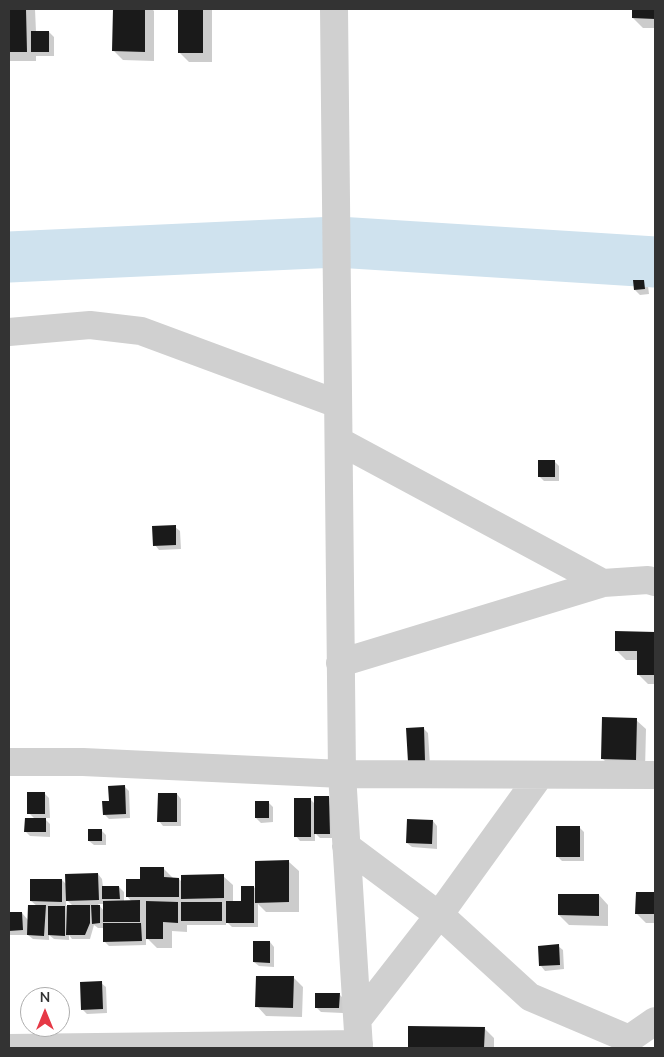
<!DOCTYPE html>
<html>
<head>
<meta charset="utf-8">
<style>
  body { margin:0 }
  #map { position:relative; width:664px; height:1057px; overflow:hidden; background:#fff; font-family:"Nunito Sans",sans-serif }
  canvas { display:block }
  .frame { position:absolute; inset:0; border:10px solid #333; pointer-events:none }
  .north { position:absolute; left:20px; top:987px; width:50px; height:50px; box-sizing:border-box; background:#fff; border:1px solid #adadad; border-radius:50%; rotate:0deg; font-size:14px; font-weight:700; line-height:20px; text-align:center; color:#333 }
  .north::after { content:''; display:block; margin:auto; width:18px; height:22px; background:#e63946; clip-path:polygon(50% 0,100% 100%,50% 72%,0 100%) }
</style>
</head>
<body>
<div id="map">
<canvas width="664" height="1057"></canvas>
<div class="frame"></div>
<div class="north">N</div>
</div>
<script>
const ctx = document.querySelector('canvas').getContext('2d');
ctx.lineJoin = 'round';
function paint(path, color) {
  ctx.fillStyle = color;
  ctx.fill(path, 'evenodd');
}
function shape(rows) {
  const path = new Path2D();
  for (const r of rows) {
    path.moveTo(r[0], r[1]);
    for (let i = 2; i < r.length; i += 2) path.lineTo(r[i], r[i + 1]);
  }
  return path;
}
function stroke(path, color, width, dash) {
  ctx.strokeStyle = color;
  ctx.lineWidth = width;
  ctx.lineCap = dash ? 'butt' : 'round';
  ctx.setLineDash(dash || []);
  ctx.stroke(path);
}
const shadow = shape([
  [9,9,35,9,36,32,49,32,54,37,54,56,36,56,36,61,9,61],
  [114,9,152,9,154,11,154,61,123,60,114,51],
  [179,9,212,9,212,62,189,62,179,52],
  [633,9,655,9,655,28,643,28,633,18],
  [643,281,648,286,649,294,640,295,635,290],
  [555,462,559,466,559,481,544,481,539,476],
  [175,527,180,531,181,549,159,550,155,545],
  [616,633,655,633,655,684,648,684,638,674,638,660,626,660,616,650],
  [636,720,646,729,645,770,613,769,603,759],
  [423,728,428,733,430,765,414,766],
  [124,786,129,791,130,818,109,819,104,814,110,802],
  [44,793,49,798,50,818,44,818,50,824,50,837,30,836,25,831,35,819,29,813],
  [177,794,181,799,181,826,163,826,159,821],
  [329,797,334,802,334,838,320,838,315,833,315,841,300,841,296,836,310,799,315,804],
  [268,802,273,807,273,822,261,823,256,818],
  [433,821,437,826,437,849,412,847,407,843],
  [579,827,584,832,584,861,562,861,558,857],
  [101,830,106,835,106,845,94,845,89,841],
  [289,862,299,871,299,912,266,912,258,904,258,927,232,927,226,921,226,925,187,925,187,932,172,931,172,948,157,948,146,937,146,945,109,946,104,941,104,928,98,928,94,925,90,939,72,939,69,935,69,940,54,939,49,935,49,940,33,939,28,935,9,935,9,914,22,913,28,920,37,906,31,901,62,880,67,885,98,874,102,879,103,887,119,887,124,892,124,902,132,902,127,896,141,880,164,869,174,879,179,879,182,882,223,876,233,885,233,903,242,903,254,887,256,890],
  [66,899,73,906,66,906],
  [98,904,104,904,104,911],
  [637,893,655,893,655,923,646,923,636,913],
  [599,895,608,905,608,926,569,925,559,915],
  [270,942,274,947,274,967,259,966,254,962],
  [558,946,563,950,564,969,545,971,541,966],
  [293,977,303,987,302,1017,266,1016,257,1006],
  [101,983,106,987,107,1013,87,1014,82,1009],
  [339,994,344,999,343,1013,321,1012,316,1007],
  [410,1027,484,1028,494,1038,494,1048,409,1048]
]);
const river = shape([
  [9,257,337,242,655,262]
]);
const building = shape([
  [9,9,26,9,27,52,9,52],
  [113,9,145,9,145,52,112,51],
  [178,9,203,9,203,53,178,53],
  [632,9,655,9,655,19,632,18],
  [31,31,49,31,49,52,31,52],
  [633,280,644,280,645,289,634,290],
  [538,460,555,460,555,477,538,477],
  [176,525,176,545,153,546,152,526],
  [615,631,655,632,655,675,637,675,637,651,615,651],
  [602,717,637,718,636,760,601,759],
  [424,727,425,761,408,762,406,728],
  [125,785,126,814,103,815,102,801,109,801,108,786],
  [27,792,45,792,45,814,27,814],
  [158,793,177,793,177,822,157,822],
  [314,796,329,796,330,834,314,834],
  [294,798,311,798,311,837,294,837],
  [255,801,269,801,269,818,255,818],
  [25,818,46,818,46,832,24,832],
  [407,819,433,820,432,844,406,843],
  [556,826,580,826,580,857,556,857],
  [88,829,102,829,102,841,88,841],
  [289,860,289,902,255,903,255,861],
  [140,867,164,867,164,877,179,878,179,897,126,897,126,879,140,879],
  [98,873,99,900,66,901,65,874],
  [224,874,224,898,181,899,181,875],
  [30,879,62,879,62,902,30,901],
  [102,886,119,886,120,899,102,899],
  [241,886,254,886,254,923,226,923,226,901,241,901],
  [636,892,655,892,655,914,635,914],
  [558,894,599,894,599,916,558,915],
  [140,900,140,922,103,922,103,901],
  [146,901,178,902,178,923,163,922,163,939,146,939],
  [181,902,222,902,222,921,181,921],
  [28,905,46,905,44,936,27,935],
  [67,905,90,905,90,923,85,935,66,935],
  [91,905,100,905,100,923,92,924],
  [48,906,65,906,65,936,48,935],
  [9,912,22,912,23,930,9,931],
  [103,923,141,923,142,941,103,942],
  [253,941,270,941,270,963,253,962],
  [559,944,560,965,539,966,538,946],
  [256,976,294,976,293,1008,255,1007],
  [102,981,103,1009,81,1010,80,982],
  [315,993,340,993,339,1008,315,1008],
  [408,1026,485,1027,484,1048,408,1048]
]);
const minor = shape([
  [334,9,342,774,359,1048],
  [9,332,90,325,141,331,338,404],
  [339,441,603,583,648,580,655,582],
  [340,663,603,583],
  [9,762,83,762,342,774,655,775],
  [346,846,449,923,530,997,629,1039,655,1021],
  [358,1019,439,915,540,775],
  [9,1048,359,1044]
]);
paint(shadow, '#0003');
stroke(river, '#cfe2ee', 51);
paint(building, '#1a1a1a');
stroke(minor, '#d0d0d0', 28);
</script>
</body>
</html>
